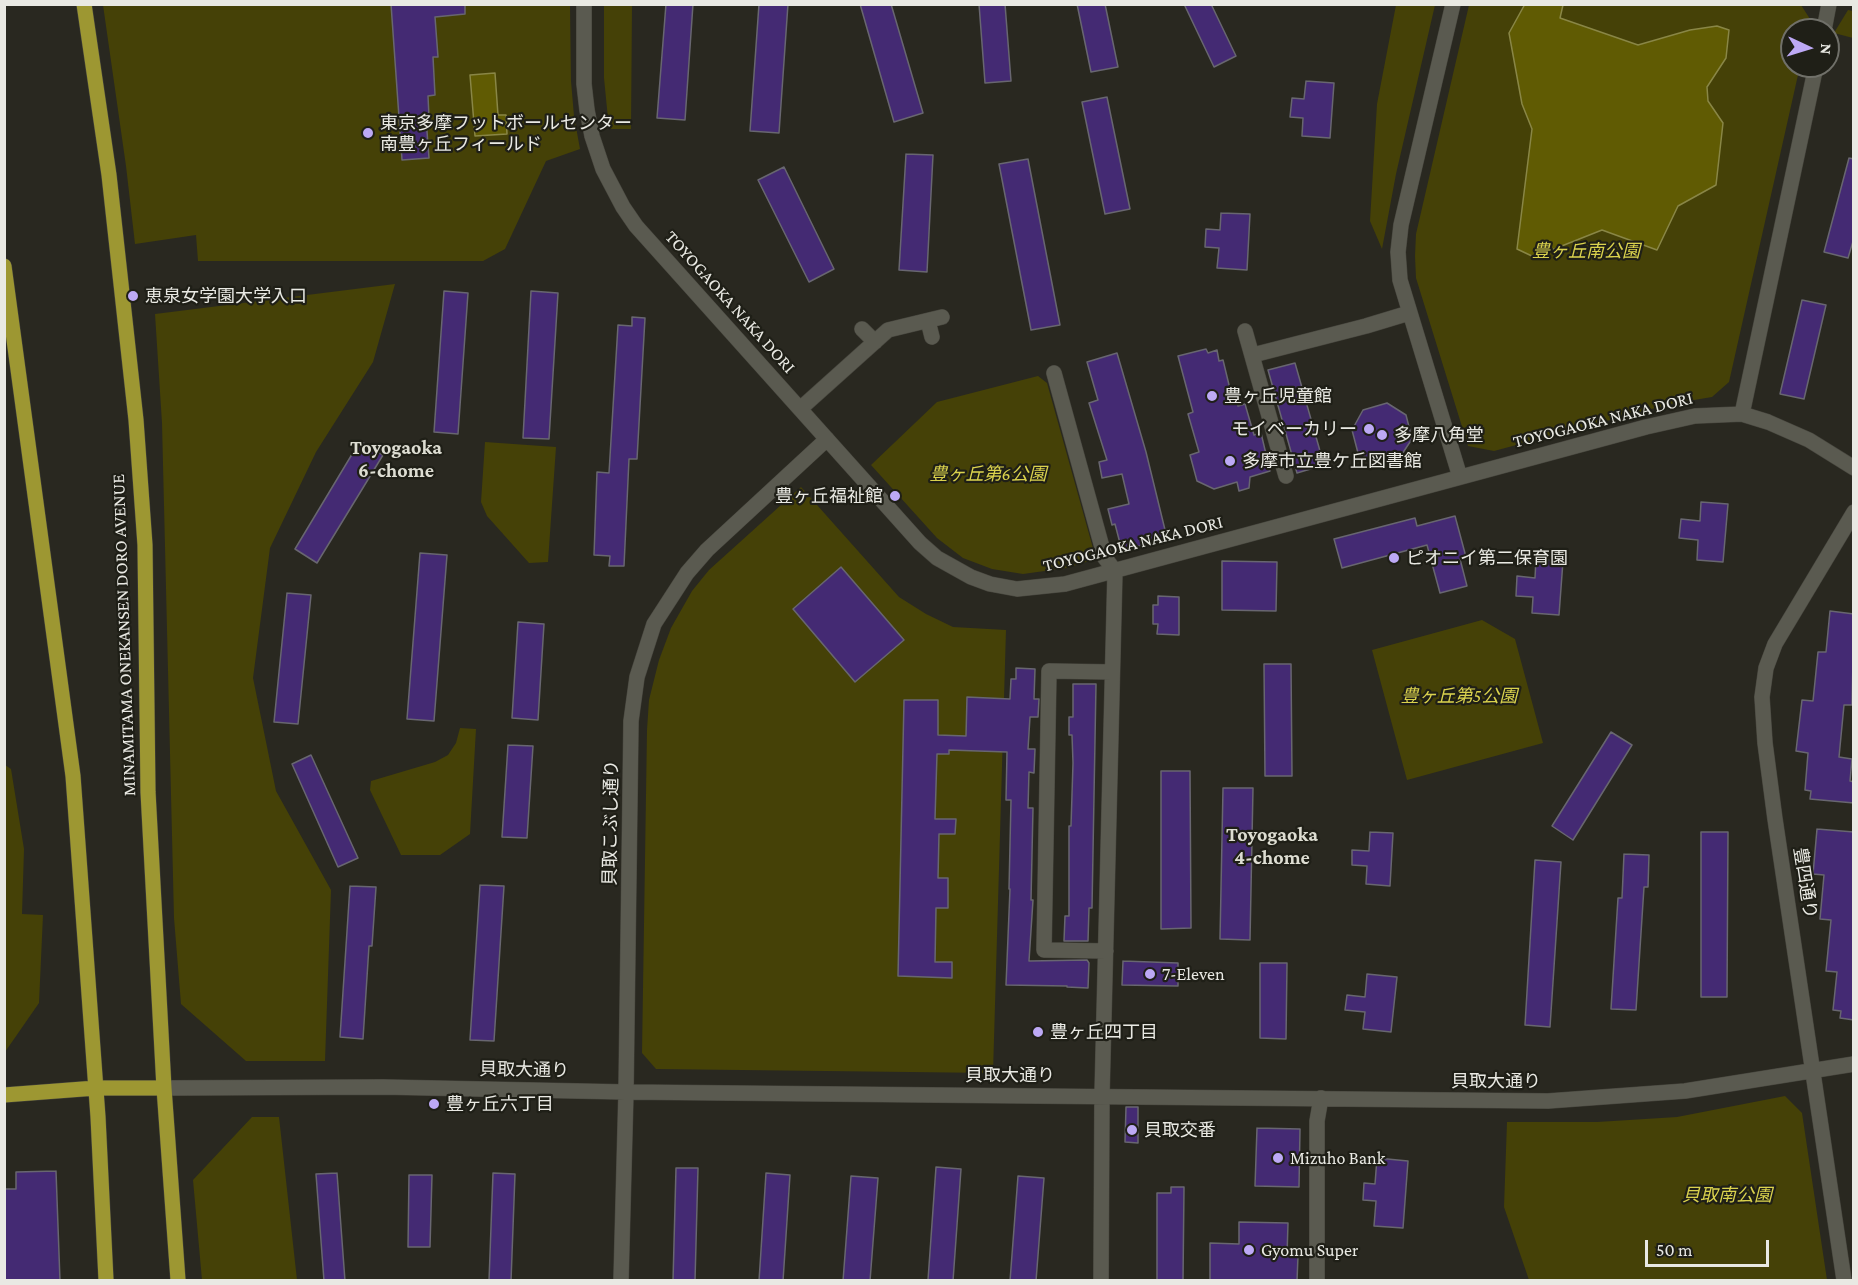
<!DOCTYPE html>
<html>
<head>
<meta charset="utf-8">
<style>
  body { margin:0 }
  #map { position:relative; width:1858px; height:1285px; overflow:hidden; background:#292820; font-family:"Crimson Pro",serif }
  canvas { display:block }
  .frame { position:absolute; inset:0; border:6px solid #e9e9e3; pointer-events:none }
  .north { position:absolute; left:1780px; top:18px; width:60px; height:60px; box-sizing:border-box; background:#1f1f17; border:2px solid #707069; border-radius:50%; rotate:94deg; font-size:16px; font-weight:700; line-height:24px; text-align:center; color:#e9e9e3 }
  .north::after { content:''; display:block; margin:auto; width:21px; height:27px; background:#bda9f5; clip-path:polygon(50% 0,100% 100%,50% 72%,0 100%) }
  .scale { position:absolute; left:1645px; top:1240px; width:124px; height:27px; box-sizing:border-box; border:3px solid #e9e9e3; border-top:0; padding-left:8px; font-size:18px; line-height:21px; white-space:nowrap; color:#e9e9e3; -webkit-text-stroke:4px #1f1f17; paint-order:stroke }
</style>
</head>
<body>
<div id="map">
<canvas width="1858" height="1285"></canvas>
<div class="frame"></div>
<div class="north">N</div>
<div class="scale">50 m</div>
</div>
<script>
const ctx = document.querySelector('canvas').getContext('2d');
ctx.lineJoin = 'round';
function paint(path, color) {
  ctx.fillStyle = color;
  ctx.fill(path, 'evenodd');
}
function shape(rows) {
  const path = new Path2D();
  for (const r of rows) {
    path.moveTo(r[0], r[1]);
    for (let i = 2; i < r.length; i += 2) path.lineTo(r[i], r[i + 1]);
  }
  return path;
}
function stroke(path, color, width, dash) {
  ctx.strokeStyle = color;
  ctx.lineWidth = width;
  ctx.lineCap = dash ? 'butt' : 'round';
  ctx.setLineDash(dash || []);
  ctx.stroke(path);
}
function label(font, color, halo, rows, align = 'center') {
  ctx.font = font + ' "Crimson Pro","Noto Sans JP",serif';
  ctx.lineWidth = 4.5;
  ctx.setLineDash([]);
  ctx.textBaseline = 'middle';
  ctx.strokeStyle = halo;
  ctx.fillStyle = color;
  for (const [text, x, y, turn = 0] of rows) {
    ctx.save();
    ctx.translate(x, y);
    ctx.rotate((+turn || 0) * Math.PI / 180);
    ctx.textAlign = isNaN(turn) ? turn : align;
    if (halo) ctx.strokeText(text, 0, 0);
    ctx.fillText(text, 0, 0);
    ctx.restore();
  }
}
const green = shape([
  [103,5,570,5,571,81,574,116,580,149,546,161,505,249,483,261,198,261,196,235,135,244,126,166],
  [604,5,632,5,631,129,609,129,604,78],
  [1396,5,1435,5,1396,174,1382,249,1370,221,1377,104],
  [1469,5,1801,5,1810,19,1808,30,1792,30,1792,66,1800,66,1729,382,1712,397,1670,404,1494,451,1468,446,1416,278,1415,256,1416,234],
  [1848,10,1853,11,1853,38,1834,33],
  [395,284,373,362,316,452,270,548,253,678,276,791,331,890,325,1061,246,1061,181,1004,174,918,162,423,155,314],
  [1038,376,1047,383,1096,559,1066,568,1023,574,992,569,963,558,937,538,871,465,937,402],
  [485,442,556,447,548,562,529,563,487,516,481,502],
  [801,487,899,597,926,614,953,627,1006,630,993,1073,656,1069,642,1053,647,730,649,700,659,660,671,628,692,591,709,570],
  [1482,620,1515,639,1543,743,1407,780,1372,650],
  [460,728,476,729,470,834,440,855,401,855,370,790,371,781,435,762,448,755,456,743],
  [5,765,11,769,24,849,22,914,43,915,39,1003,5,1052],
  [1785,1096,1802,1113,1827,1280,1529,1280,1504,1207,1507,1122,1597,1122,1677,1117],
  [252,1117,279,1117,297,1280,202,1280,193,1180]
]);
const water = shape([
  [1525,4,1563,5,1560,18,1638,45,1690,30,1717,26,1729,30,1726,58,1707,87,1708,101,1723,123,1716,185,1678,206,1657,250,1602,230,1534,257,1517,249,1532,129,1522,104,1509,33,1525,4],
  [495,73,498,115,506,115,507,134,475,136,470,75,495,73]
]);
const building = shape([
  [391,4,465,4,465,14,435,17,438,57,433,57,435,95,428,96,429,117,426,118,429,158,402,160,391,4],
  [666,4,693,4,685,120,657,118,666,4],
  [759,4,788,4,779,133,750,131,759,4],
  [860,4,891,4,923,113,894,122,860,4],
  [979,4,1005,4,1011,81,985,83,979,4],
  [1077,4,1105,4,1118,67,1091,72,1077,4],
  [1184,4,1211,4,1236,56,1214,67,1184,4],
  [1306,81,1334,83,1330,138,1302,136,1303,118,1290,117,1292,98,1304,99,1306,81],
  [1107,97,1130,209,1105,214,1082,102,1107,97],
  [906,154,933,155,927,272,899,270,906,154],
  [1849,158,1854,159,1854,238,1848,258,1824,252,1849,158],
  [1028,159,1060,325,1031,330,999,164,1028,159],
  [784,167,834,269,809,282,758,180,784,167],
  [1221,213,1250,214,1247,270,1217,268,1219,248,1205,247,1206,229,1220,230,1221,213],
  [444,291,468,293,458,434,434,432,444,291],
  [531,291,558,293,549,439,523,438,531,291],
  [1802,300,1826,305,1804,399,1780,394,1802,300],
  [632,317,645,318,637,459,629,459,624,566,609,566,610,556,594,555,597,472,609,473,618,325,632,326,632,317],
  [1206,349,1208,353,1217,350,1219,361,1223,360,1230,389,1233,388,1238,406,1245,404,1254,435,1261,433,1270,471,1250,477,1249,488,1239,491,1237,482,1214,489,1197,481,1190,455,1199,452,1188,414,1193,412,1178,356,1206,349],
  [1117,353,1146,452,1167,538,1122,551,1115,524,1112,525,1108,509,1129,504,1122,474,1102,478,1099,462,1107,460,1089,403,1098,400,1087,362,1117,353],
  [1295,363,1324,465,1297,473,1268,370,1295,363],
  [1387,403,1406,415,1412,439,1400,457,1377,463,1358,453,1352,430,1363,410,1387,403],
  [360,441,383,455,317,563,295,549,360,441],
  [1701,502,1728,504,1723,562,1697,560,1698,540,1679,538,1681,519,1700,521,1701,502],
  [1455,516,1466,557,1460,559,1467,586,1440,593,1427,545,1342,568,1334,539,1415,518,1417,526,1455,516],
  [420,553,447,555,434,721,407,719,420,553],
  [1536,559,1563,561,1559,615,1532,613,1533,597,1516,596,1517,576,1535,578,1536,559],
  [1222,561,1277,562,1276,611,1222,610,1222,561],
  [841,567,904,640,855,682,793,609,841,567],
  [287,593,311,595,298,724,274,722,287,593],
  [1158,596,1179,597,1179,635,1157,634,1158,624,1153,624,1153,605,1158,605,1158,596],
  [1830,611,1854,614,1852,705,1844,705,1839,757,1852,759,1850,781,1854,782,1854,803,1810,799,1811,791,1805,790,1808,753,1796,751,1802,700,1813,701,1818,652,1826,652,1830,611],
  [518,622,544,624,538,720,512,718,518,622],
  [1264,664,1291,664,1292,776,1265,776,1264,664],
  [1016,668,1035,669,1034,699,1039,699,1038,717,1030,717,1028,749,1035,749,1034,773,1029,772,1028,808,1033,808,1031,900,1033,900,1029,961,1087,960,1089,963,1088,988,1067,987,1067,986,1006,985,1010,889,1009,889,1011,800,1006,800,1007,752,949,750,949,754,937,754,935,819,956,819,955,834,939,834,938,878,948,878,948,908,936,908,935,962,952,962,952,978,898,976,904,700,938,700,938,735,966,736,967,697,1010,699,1011,679,1016,679,1016,668],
  [1073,684,1096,684,1092,908,1089,908,1088,941,1064,941,1065,916,1069,916,1069,826,1071,826,1073,763,1072,735,1069,735,1069,717,1073,717,1073,684],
  [1611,732,1632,745,1573,840,1552,826,1611,732],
  [508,745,533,746,527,838,502,837,508,745],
  [311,755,358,858,338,867,292,764,311,755],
  [1161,771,1190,771,1191,928,1161,929,1161,771],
  [1223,788,1253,788,1250,940,1220,939,1223,788],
  [1817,829,1854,832,1854,1020,1840,1018,1841,1011,1833,1010,1837,972,1826,971,1831,920,1820,919,1824,875,1813,874,1817,829],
  [1370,832,1393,833,1390,886,1366,884,1367,866,1352,865,1352,850,1369,851,1370,832],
  [1701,832,1728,832,1727,997,1701,997,1701,832],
  [1624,854,1649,855,1648,887,1644,887,1636,1010,1611,1009,1618,898,1622,898,1624,854],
  [1535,860,1561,862,1550,1027,1525,1025,1535,860],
  [480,885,504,886,494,1041,470,1040,480,885],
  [350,886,376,887,372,946,369,946,363,1039,340,1037,350,886],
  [1123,961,1178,963,1178,986,1122,985,1123,961],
  [1260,963,1287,963,1286,1039,1260,1038,1260,963],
  [1367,974,1397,977,1391,1032,1363,1029,1365,1012,1345,1010,1347,995,1365,997,1367,974],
  [1126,1107,1138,1107,1138,1143,1125,1142,1126,1107],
  [1257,1128,1300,1129,1299,1187,1255,1186,1257,1128],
  [1377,1158,1408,1161,1403,1228,1374,1226,1376,1201,1363,1200,1364,1183,1375,1184,1377,1158],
  [936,1167,961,1169,953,1281,928,1280,936,1167],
  [676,1168,698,1168,695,1281,673,1281,676,1168],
  [56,1171,60,1281,4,1281,4,1189,16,1189,16,1172,56,1171],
  [337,1173,345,1281,324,1281,316,1174,337,1173],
  [493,1173,515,1174,511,1281,489,1281,493,1173],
  [766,1173,790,1175,783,1281,759,1281,766,1173],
  [409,1175,432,1175,430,1247,408,1247,409,1175],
  [851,1176,878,1178,870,1281,843,1281,851,1176],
  [1018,1176,1044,1178,1036,1281,1010,1281,1018,1176],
  [1171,1187,1184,1187,1183,1281,1157,1281,1157,1193,1171,1193,1171,1187],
  [1239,1222,1288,1223,1287,1256,1298,1256,1297,1281,1210,1281,1210,1243,1239,1244,1239,1222]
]);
const minor = shape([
  [584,4,584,84,587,110,592,136,603,169,623,207,636,226,920,543,937,558,971,577,990,584,1017,589,1065,584,1646,427,1695,416,1742,414,1768,422,1809,440,1854,468],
  [1453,4,1401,225,1398,252,1400,280,1460,477],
  [1824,30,1829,4],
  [928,321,932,337],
  [862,329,875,342],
  [1245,331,1286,476],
  [1253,355,1366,326,1409,313],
  [1054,373,1105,558,1115,571,1102,1095,1101,1280],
  [800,409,888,330,942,317],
  [1742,414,1816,66],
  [1106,951,1044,950,1049,671,1112,672],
  [164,1088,383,1087,626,1092,1548,1101,1685,1091,1854,1064],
  [621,1280,626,1092,631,721,637,677,654,624,687,573,707,550,827,439],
  [1317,1280,1317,1121,1321,1098],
  [1844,1280,1775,819,1765,743,1762,697,1766,668,1775,644,1854,512]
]);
const major = shape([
  [84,4,109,175,136,420,145,545,148,792,164,1088,178,1280],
  [4,266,73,776,98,1117,106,1280],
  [4,1095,96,1088,164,1088]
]);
const markers = [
  [368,133,6,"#bda9f5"],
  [133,296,6,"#bda9f5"],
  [1212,396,6,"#bda9f5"],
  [1369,429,6,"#bda9f5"],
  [1382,435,6,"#bda9f5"],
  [1230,461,6,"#bda9f5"],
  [895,496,6,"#bda9f5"],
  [1394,558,6,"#bda9f5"],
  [1150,974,6,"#bda9f5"],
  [1038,1032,6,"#bda9f5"],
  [434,1104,6,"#bda9f5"],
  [1132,1130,6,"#bda9f5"],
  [1278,1158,6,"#bda9f5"],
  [1249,1250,6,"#bda9f5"]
];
const poiNames = [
  ["東京多摩フットボールセンター",380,123],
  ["南豊ヶ丘フィールド",380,144],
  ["恵泉女学園大学入口",145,296],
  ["豊ヶ丘児童館",1224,396],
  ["モイベーカリー",1357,429,"right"],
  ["多摩八角堂",1394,435],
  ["多摩市立豊ケ丘図書館",1242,461],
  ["豊ヶ丘福祉館",883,496,"right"],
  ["ピオニイ第二保育園",1406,558],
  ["7-Eleven",1162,974],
  ["豊ヶ丘四丁目",1050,1032],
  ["豊ヶ丘六丁目",446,1104],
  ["貝取交番",1144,1130],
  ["Mizuho Bank",1290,1158],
  ["Gyomu Super",1261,1250]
];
const parkNames = [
  ["豊ヶ丘南公園",1586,251],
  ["豊ヶ丘第6公園",988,474],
  ["豊ヶ丘第5公園",1459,696],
  ["貝取南公園",1727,1195]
];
const streetNames = [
  ["TOYOGAOKA NAKA DORI",730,302,48],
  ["TOYOGAOKA NAKA DORI",1603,420,-14],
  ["TOYOGAOKA NAKA DORI",1133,544,-14],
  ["MINAMITAMA ONEKANSEN DORO AVENUE",124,635,-92],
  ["貝取こぶし通り",611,823,-89],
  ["豊四通り",1805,883,81],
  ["貝取大通り",524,1070,1],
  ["貝取大通り",1010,1075],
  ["貝取大通り",1496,1081]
];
const neighbourhoodNames = [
  ["Toyogaoka",396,448],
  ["6-chome",396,471],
  ["Toyogaoka",1272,835],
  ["4-chome",1272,858]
];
paint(green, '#454107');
paint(water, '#605b03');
stroke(water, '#898646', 1.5);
paint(building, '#442a73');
stroke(building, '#686670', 1.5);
stroke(minor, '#46453d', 16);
stroke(major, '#46453d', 16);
stroke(minor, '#5a5a50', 15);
stroke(major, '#9d9732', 15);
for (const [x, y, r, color] of markers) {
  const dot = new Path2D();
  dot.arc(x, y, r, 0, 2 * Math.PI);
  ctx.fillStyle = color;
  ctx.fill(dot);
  stroke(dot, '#1f1f17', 2);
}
label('18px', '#e9e9e3', '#1f1f17', poiNames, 'left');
label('italic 18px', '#dad24d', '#1f1f17', parkNames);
label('18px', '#e9e9e3', '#1f1f17', streetNames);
label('bold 20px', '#ddddd2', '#1f1f17', neighbourhoodNames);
</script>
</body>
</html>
